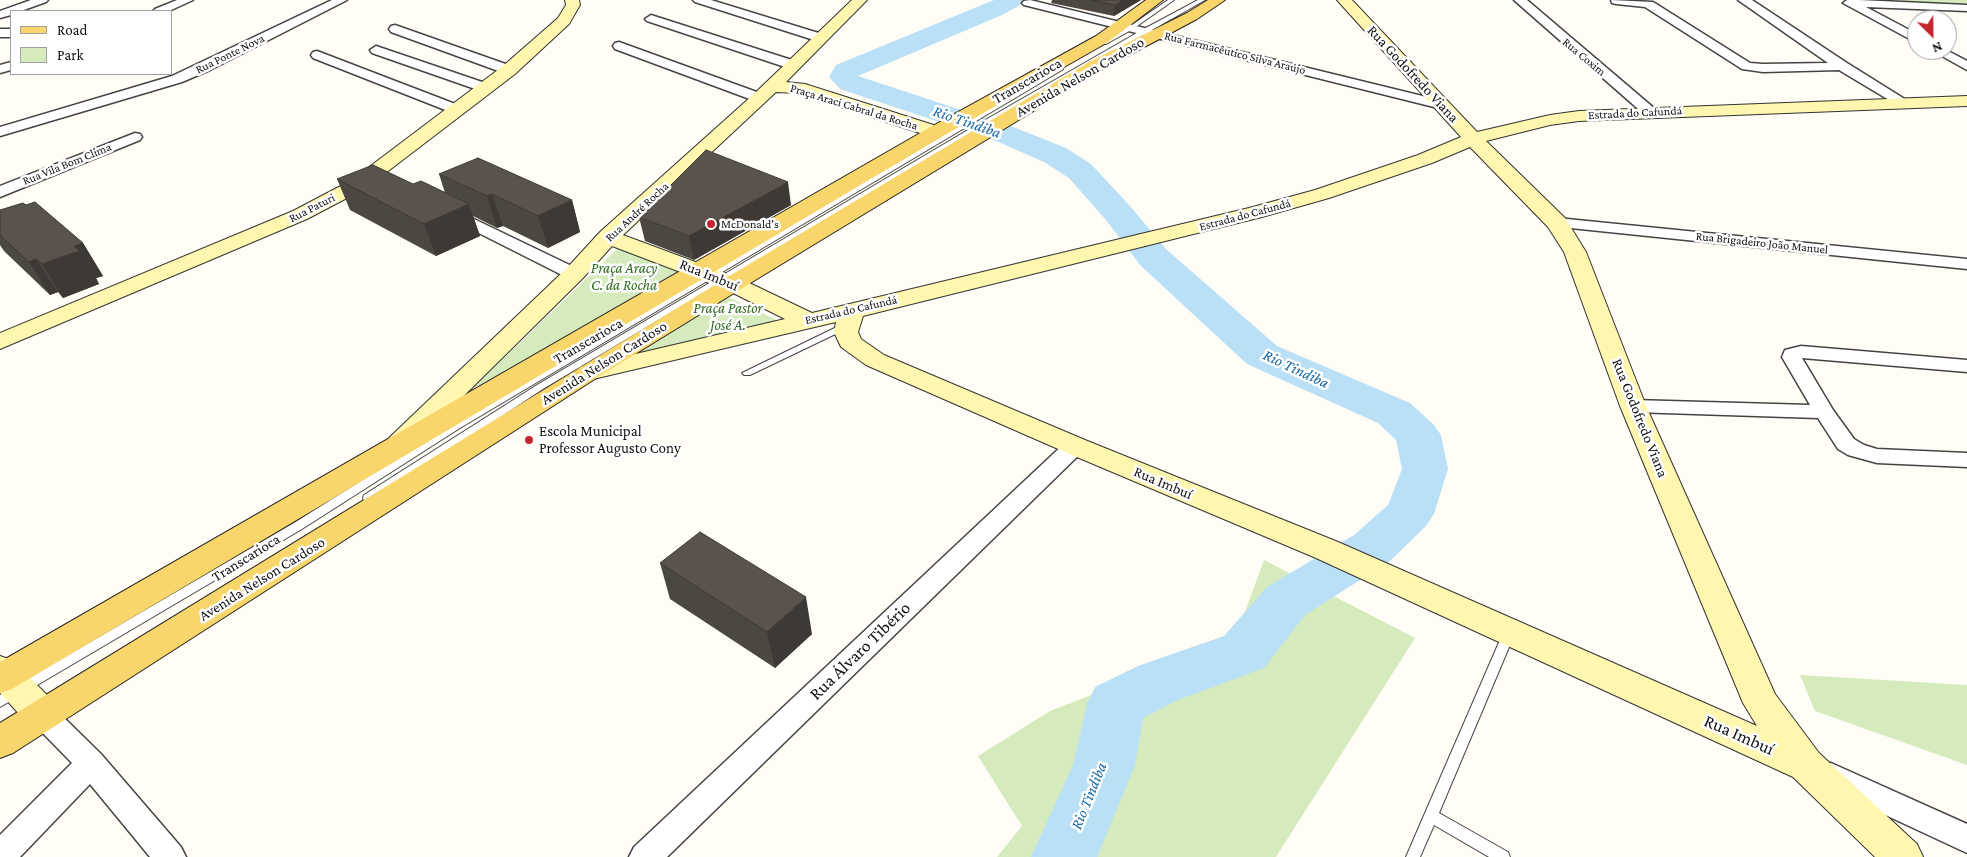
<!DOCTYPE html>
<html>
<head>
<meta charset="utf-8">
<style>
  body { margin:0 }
  #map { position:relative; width:1967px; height:857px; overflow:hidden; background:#fffdf5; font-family:"Crimson Pro",serif }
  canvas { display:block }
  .legend { position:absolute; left:10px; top:10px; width:162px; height:65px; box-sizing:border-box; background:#fff; border:1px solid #a0a0a0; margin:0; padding:6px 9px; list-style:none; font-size:15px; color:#111 }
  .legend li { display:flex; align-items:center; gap:10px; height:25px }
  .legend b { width:25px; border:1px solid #a0a0a0 }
  .north { position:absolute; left:1907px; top:10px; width:50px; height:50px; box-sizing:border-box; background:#fff; border:1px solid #a0a0a0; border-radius:50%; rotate:157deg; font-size:14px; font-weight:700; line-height:20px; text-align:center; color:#111 }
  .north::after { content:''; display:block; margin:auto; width:18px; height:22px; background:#c4262e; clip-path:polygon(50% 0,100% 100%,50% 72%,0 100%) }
</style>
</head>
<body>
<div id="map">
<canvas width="1967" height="857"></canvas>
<ul class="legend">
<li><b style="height:6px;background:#f9d66b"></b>Road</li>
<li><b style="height:14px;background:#d5ebbd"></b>Park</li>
</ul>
<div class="north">N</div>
</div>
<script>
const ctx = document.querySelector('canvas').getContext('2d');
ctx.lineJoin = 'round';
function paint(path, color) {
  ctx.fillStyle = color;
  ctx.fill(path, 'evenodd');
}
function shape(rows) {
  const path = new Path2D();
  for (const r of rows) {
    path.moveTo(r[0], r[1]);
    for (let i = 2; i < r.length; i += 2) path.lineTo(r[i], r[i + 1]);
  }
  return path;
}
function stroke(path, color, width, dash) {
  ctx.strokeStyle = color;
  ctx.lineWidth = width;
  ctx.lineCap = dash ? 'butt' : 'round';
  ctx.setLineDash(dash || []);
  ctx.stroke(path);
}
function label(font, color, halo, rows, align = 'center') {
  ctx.font = font + ' "Crimson Pro",serif';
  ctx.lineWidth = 5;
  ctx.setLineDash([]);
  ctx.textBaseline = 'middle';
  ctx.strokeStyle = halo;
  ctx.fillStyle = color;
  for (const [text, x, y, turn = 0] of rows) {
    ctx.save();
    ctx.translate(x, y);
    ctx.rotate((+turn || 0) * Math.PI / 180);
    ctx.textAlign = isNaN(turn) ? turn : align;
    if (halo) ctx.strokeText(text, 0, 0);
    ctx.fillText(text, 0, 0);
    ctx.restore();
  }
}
const green = shape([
  [1872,0,1967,0,1967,5,1874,0],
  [618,248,683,272,472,389],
  [726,296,783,323,618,361],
  [1264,560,1415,638,1276,857,997,857,1022,826,978,756,1050,711,1179,661,1239,628],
  [1800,675,1967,685,1967,765,1815,711]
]);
const river = shape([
  [994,0,1024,0,1020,5,1002,15,858,76,1016,128,1066,148,1091,164,1130,206,1166,249,1277,346,1410,403,1434,425,1441,435,1448,469,1434,514,1426,526,1390,561,1305,615,1264,668,1178,700,1143,718,1135,765,1097,857,1031,857,1073,765,1087,704,1095,687,1138,666,1224,636,1267,587,1354,535,1388,505,1402,469,1396,440,1378,423,1247,364,1140,265,1106,220,1069,178,1044,162,994,140,840,89,829,77,836,65,994,0]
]);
const lane = shape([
  [1168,0,1174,0,1133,29,1106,44,1101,43,1129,27,1168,0],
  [1198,0,1205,0,977,129,543,389,372,501,368,502,364,501,363,498,364,495,537,385,973,127,1142,30,1198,0],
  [1060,67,1063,69,1062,70,460,428,302,529,0,707,0,695,294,523,452,424,1060,67],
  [845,323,848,324,849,326,848,328,750,375,744,375,742,373,845,323],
  [1509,628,1513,630,1515,633,1439,813,1508,852,1510,857,1489,857,1434,825,1420,857,1406,857,1503,633,1505,630,1509,628]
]);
const street = shape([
  [31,0,48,0,46,2,21,11,11,11,11,15,0,18,0,11,31,0],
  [177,0,193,0,169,11,153,11,155,9,177,0],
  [332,0,347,0,210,70,182,82,0,136,0,127,172,76,332,0],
  [693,0,711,0,825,35,827,38,821,42,817,41,695,2,693,0],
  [1030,0,1447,102,1449,105,1442,109,1024,5,1022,3,1024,1,1030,0],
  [1514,0,1527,0,1655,109,1657,112,1655,115,1645,115,1514,0],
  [1611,0,1653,2,1750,63,1763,64,1828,63,1738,0,1752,0,1847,63,1911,103,1909,106,1899,106,1839,70,1763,72,1742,69,1645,7,1616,4,1612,3,1611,0],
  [1859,0,1967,5,1967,11,1866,7,1917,34,1917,43,1843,3,1847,0,1859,0],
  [651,15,798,62,799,65,798,68,788,68,647,21,645,19,651,15],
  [395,25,514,67,515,70,509,74,504,73,391,32,389,29,391,26,395,25],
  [0,29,11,29,11,37,0,37,0,29],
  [619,42,765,95,767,98,760,102,755,101,615,49,613,46,615,43,619,42],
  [376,46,491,85,493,88,486,92,481,91,372,53,370,50,376,46],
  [1931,50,1946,50,1967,61,1967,70,1931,50],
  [317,51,463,107,465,110,463,113,453,113,313,58,311,55,313,52,317,51],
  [11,62,11,70,0,73,0,65,11,62],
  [135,133,140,134,142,137,140,140,0,197,0,186,135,133],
  [451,208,580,270,583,274,580,278,574,279,568,278,445,216,443,213,445,210,451,208],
  [1557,218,1967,259,1967,269,1551,226,1549,223,1551,220,1557,218],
  [1801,346,1967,360,1967,372,1802,358,1833,410,1854,439,1864,445,1877,449,1967,453,1967,467,1877,463,1848,455,1838,449,1818,418,1633,412,1626,411,1623,406,1626,401,1633,400,1810,405,1782,357,1785,350,1801,346],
  [1075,439,1083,441,1086,446,1083,451,667,857,629,857,634,847,1067,441,1075,439],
  [43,703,53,707,101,754,181,847,186,857,150,857,90,784,20,857,0,857,0,835,72,763,33,723,29,715,33,707,43,703],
  [1831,763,1967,824,1967,853,1821,785,1816,776,1821,767,1831,763]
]);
const secondary = shape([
  [565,0,579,0,580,5,569,24,515,74,366,188,307,219,0,349,0,333,293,211,352,180,503,66,558,18,566,5,565,0],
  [852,0,867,0,786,82,805,84,943,128,945,132,943,136,936,138,929,136,797,93,776,92,623,235,741,279,812,313,1249,208,1315,190,1418,155,1461,137,1337,0,1352,0,1477,132,1550,115,1579,111,1967,96,1967,106,1579,121,1550,125,1486,141,1565,218,1586,252,1646,406,1775,694,1819,753,1917,844,1923,857,1875,857,1793,777,1316,558,1065,452,866,365,841,347,834,332,836,322,589,380,580,377,576,372,580,367,785,319,725,289,612,246,582,279,410,449,400,452,390,449,386,443,390,437,566,269,600,232,754,94,852,0],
  [1470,147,1548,227,1564,252,1620,406,1743,703,1757,726,1338,542,1085,440,884,355,861,339,858,332,863,316,1262,217,1329,198,1432,163,1470,147],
  [0,656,12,660,56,704,61,715,56,726,43,730,30,726,0,693,0,656]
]);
const primary = shape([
  [1146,0,1163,0,1108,42,943,136,12,689,0,693,0,662,929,128,1096,36,1146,0],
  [1208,0,1225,0,1197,19,1101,70,752,282,598,377,13,753,0,758,0,723,736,272,1089,62,1187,13,1208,0]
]);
const wall = shape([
  [1052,0,1141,0,1114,16,1051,3],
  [439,174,572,200,580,232,548,248,503,226,497,228,473,216,480,236,436,256,350,210,337,179,445,193],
  [26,205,83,243,103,276,96,278,99,284,63,298,58,292,50,295,4,251,0,245,0,210],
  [791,205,694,260,645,241,639,217],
  [660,563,812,634,775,668,670,599]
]);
const shadedWall = shape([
  [1123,0,1141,0,1114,16,1115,5],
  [788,182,791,205,694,260,689,236],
  [492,194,503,226,497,228,487,196],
  [572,200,580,232,548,248,538,216],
  [469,204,480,236,436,256,424,224],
  [83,243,103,276,96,278,99,284,63,298,42,264,74,246],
  [36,259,58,292,50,295,29,262],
  [806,597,812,634,775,668,767,632]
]);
const building = shape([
  [1091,0,1123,0,1115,5,1091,0],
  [706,150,788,182,689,236,639,217,706,150],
  [478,158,572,200,538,216,492,194,487,196,439,174,478,158],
  [373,165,413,184,421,181,469,204,424,224,337,179,373,165],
  [35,202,83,243,74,246,79,251,42,264,36,259,29,262,0,235,0,210,23,203,26,205,35,202],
  [700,532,806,597,767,632,660,563,700,532]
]);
const markers = [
  [711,224,5,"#c4262e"],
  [529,440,5,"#c4262e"]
];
const farStreetnames = [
  ["Rua Farmacêutico Silva Araújo",1235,53,14],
  ["Rua Ponte Nova",230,54,-26],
  ["Rua Coxim",1584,57,40],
  ["Praça Araci Cabral da Rocha",854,107,17],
  ["Estrada do Cafundá",1635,113,-3],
  ["Rua Vila Bom Clima",67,164,-22],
  ["Rua Paturi",312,208,-27],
  ["Rua André Rocha",637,212,-43],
  ["Estrada do Cafundá",1245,215,-15],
  ["Rua Brigadeiro João Manuel",1762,243,6],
  ["Estrada do Cafundá",851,310,-13]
];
const farPoinames = [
  ["McDonald's",721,224]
];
const streetNames = [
  ["Rua Godofredo Viana",1413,74,47],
  ["Avenida Nelson Cardoso",1080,77,-30],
  ["Transcarioca",1027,81,-30],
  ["Rua Imbuí",709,275,22],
  ["Transcarioca",588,341,-30],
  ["Avenida Nelson Cardoso",604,363,-32],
  ["Rua Godofredo Viana",1640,418,68],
  ["Rua Imbuí",1163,483,23],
  ["Transcarioca",246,558,-32],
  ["Avenida Nelson Cardoso",262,579,-32]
];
const parkNames = [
  ["Praça Aracy",624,268],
  ["C. da Rocha",624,285],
  ["Praça Pastor",728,308],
  ["José A.",728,325]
];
const poiNames = [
  ["Escola Municipal",539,431],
  ["Professor Augusto Cony",539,448]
];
const waterNames = [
  ["Rio Tindiba",967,122,19],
  ["Rio Tindiba",1296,369,25],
  ["Rio Tindiba",1089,796,-68]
];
const nearStreetnames = [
  ["Rua Álvaro Tibério",860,651,-44],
  ["Rua Imbuí",1739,735,24]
];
paint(green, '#d5ebbd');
paint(river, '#b9e0f7');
stroke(lane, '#444', 2);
stroke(street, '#444', 3);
stroke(secondary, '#333', 2);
stroke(primary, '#222', 2);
paint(lane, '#fff');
paint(street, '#fff');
paint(secondary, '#fff6b0');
paint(primary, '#f9d66b');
paint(wall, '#4d4742');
paint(shadedWall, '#3f3936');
paint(building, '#5a524d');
stroke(building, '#3f3936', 1);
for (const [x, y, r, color] of markers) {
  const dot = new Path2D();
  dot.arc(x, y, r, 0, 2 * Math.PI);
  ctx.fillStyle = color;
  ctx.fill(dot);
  stroke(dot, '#fff', 2);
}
label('12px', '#111', '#fff', farStreetnames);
label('12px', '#111', '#fff', farPoinames, 'left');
label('15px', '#111', '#fff', streetNames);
label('italic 15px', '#2f6b1f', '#fff', parkNames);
label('15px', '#111', '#fff', poiNames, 'left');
label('italic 16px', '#1768a6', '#fff', waterNames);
label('18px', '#111', '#fff', nearStreetnames);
</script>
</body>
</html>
